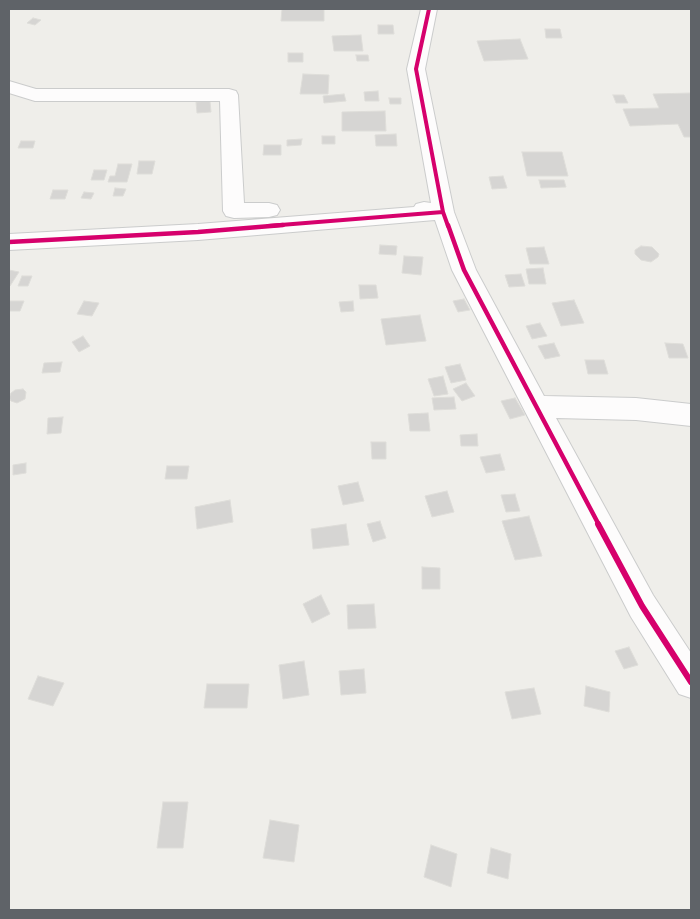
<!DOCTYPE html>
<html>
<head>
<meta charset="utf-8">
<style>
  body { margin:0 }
  #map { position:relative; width:700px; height:919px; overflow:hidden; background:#efeeea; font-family:Cabin,sans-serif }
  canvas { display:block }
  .frame { position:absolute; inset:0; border:10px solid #5f6368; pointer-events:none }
</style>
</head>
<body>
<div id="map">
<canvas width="700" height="919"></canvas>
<div class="frame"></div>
</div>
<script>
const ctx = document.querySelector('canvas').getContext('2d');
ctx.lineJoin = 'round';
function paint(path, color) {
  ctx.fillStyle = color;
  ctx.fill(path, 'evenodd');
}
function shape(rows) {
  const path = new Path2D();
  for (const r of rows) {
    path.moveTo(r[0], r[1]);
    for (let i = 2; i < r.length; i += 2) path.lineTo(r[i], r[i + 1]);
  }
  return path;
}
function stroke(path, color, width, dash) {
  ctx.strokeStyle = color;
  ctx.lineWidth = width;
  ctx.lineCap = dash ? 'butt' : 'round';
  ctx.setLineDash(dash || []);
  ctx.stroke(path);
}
const building = shape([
  [282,9,324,9,324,21,281,21,282,9],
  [33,18,41,20,35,25,27,23,33,18],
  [378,25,393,25,394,34,378,34,378,25],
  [545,29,560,29,562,38,546,38,545,29],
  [361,35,363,51,334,51,332,36,361,35],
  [520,39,528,59,484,61,477,41,520,39],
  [288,53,303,53,303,62,288,62,288,53],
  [356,55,368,55,369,61,357,61,356,55],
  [303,74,329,75,328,94,300,94,303,74],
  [378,91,379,101,365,101,364,92,378,91],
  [691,93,691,137,684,137,678,124,630,126,623,109,659,108,653,94,691,93],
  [344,94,346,101,324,103,323,96,344,94],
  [613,95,624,95,628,103,616,103,613,95],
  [389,98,401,98,401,104,390,104,389,98],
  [210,101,211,112,197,113,196,102,210,101],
  [385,111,386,131,342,131,342,112,385,111],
  [396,134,397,146,376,146,375,135,396,134],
  [322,136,335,136,335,144,322,144,322,136],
  [302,139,301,145,287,146,287,140,302,139],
  [21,141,35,141,33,148,18,148,21,141],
  [264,145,281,145,281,155,263,155,264,145],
  [522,152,562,152,568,176,527,176,522,152],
  [139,161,155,161,152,174,137,174,139,161],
  [118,164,132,164,127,182,108,182,110,176,115,176,118,164],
  [94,170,107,170,104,180,91,180,94,170],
  [503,176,507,188,492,189,489,177,503,176],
  [539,180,564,180,566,187,541,188,539,180],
  [115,188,126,189,123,196,113,196,115,188],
  [53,190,68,190,65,199,50,199,53,190],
  [84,192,94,193,91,199,81,198,84,192],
  [380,245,397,246,396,255,379,254,380,245],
  [641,246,652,247,659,254,658,257,651,262,641,260,635,254,635,250,641,246],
  [544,247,549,264,530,264,526,248,544,247],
  [404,256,423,257,421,275,402,273,404,256],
  [543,268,546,284,529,284,526,269,543,268],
  [9,270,19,272,10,286,9,285,9,270],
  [521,274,525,286,509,287,505,275,521,274],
  [22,276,32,276,28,286,18,286,22,276],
  [359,285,376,285,378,298,360,299,359,285],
  [464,299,470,310,458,312,453,301,464,299],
  [574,300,584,323,561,326,552,303,574,300],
  [9,301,24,301,20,311,9,311,9,301],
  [84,301,99,303,92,316,77,314,84,301],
  [353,301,354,311,341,312,339,302,353,301],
  [420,315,426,341,386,345,381,319,420,315],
  [540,323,547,336,532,339,526,326,540,323],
  [83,336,90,346,79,352,72,342,83,336],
  [554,343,560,356,545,359,538,346,554,343],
  [665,343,683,344,688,358,669,358,665,343],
  [585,360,604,360,608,374,588,374,585,360],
  [62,362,60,372,42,373,44,363,62,362],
  [460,364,466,380,451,383,445,367,460,364],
  [443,376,448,394,434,396,428,379,443,376],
  [466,383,475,396,462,401,453,389,466,383],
  [23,389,26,392,25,399,17,403,11,401,9,398,11,393,15,390,23,389],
  [454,397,456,409,434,410,432,398,454,397],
  [515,398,525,415,510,419,501,401,515,398],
  [428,413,430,431,410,431,408,414,428,413],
  [63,417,61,433,47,434,48,418,63,417],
  [477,434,478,446,461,446,460,435,477,434],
  [371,442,386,442,386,459,372,459,371,442],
  [500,454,505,470,486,473,480,457,500,454],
  [26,463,26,473,13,475,13,465,26,463],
  [167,466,189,466,187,479,165,479,167,466],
  [358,482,364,501,343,505,338,486,358,482],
  [447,491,454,512,432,517,425,496,447,491],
  [515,494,520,511,506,512,501,495,515,494],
  [230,500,233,522,197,529,195,507,230,500],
  [529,516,542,556,515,560,502,521,529,516],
  [380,521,386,538,373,542,367,524,380,521],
  [346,524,349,545,313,549,311,529,346,524],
  [422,567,440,568,440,589,422,589,422,567],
  [321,595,330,614,312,623,303,604,321,595],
  [374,604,376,628,348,629,347,605,374,604],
  [629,647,638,665,624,669,615,651,629,647],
  [304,661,309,695,283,699,279,665,304,661],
  [364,669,366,693,341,695,339,671,364,669],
  [38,676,64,683,53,706,28,699,38,676],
  [207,684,249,684,247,708,204,708,207,684],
  [586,686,610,692,609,712,584,706,586,686],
  [534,688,541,714,512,719,505,692,534,688],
  [163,802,188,802,183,848,157,848,163,802],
  [270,820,299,825,294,862,263,858,270,820],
  [431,845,457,854,451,887,424,877,431,845],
  [491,848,511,854,508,879,487,873,491,848]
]);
const minor = shape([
  [421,9,437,9,425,69,454,212,476,270,544,396,636,398,691,404,691,426,636,420,556,418,653,595,691,653,691,698,679,694,631,617,452,270,435,220,198,240,9,250,9,234,198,224,414,207,416,204,424,202,431,203,407,69,421,9],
  [9,81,36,89,229,89,236,91,238,95,244,203,269,203,277,205,280,210,277,215,269,217,234,218,226,216,223,211,220,101,35,101,9,93,9,81]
]);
const cyclewayFar2 = shape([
  [429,9,416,69,443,212],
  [268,226,443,212,448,226]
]);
const cyclewayFar1 = shape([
  [448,225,464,270,599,525],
  [9,242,198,232,283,225]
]);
const cycleway = shape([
  [598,524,642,606,691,682]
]);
paint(building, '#d6d5d3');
stroke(building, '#deddd9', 1);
stroke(minor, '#cbcccc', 2);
paint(minor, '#fdfcfc');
stroke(cyclewayFar2, '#d6006c', 4);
stroke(cyclewayFar1, '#d6006c', 4.5);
stroke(cycleway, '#d6006c', 6);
</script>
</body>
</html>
